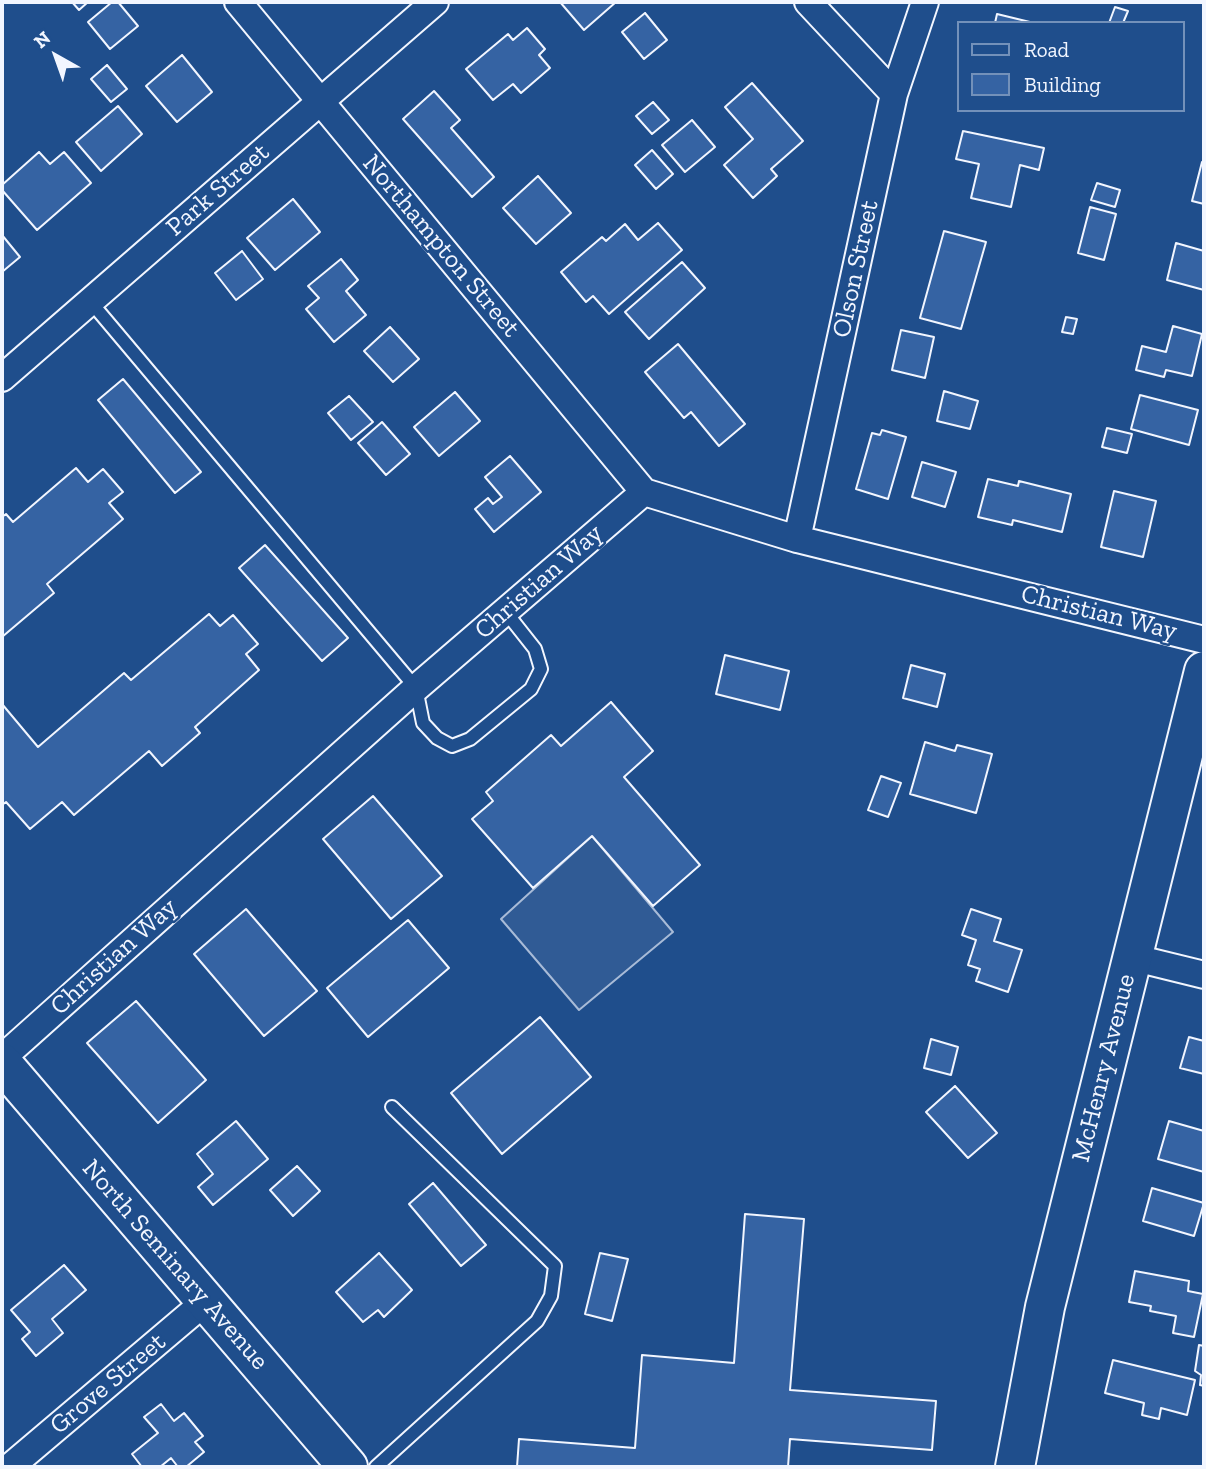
<!DOCTYPE html>
<html>
<head>
<meta charset="utf-8">
<style>
  body { margin:0 }
  #map { position:relative; width:1206px; height:1469px; overflow:hidden; background:#1f4e8c; font-family:"Zilla Slab",serif }
  canvas { display:block }
  .frame { position:absolute; inset:0; border:4px solid #f2f6ff; pointer-events:none }
  .legend { position:absolute; left:957px; top:21px; width:228px; height:91px; box-sizing:border-box; background:#1f4e8c; border:2px solid #7391ba; margin:0; padding:9px 12px; list-style:none; font-size:21px; color:#f2f6ff }
  .legend li { display:flex; align-items:center; gap:14px; height:35px }
  .legend b { width:35px; border:2px solid #7391ba }
  .north { position:absolute; left:21px; top:21px; width:70px; height:70px; -webkit-text-stroke:5px #1f4e8c; paint-order:stroke; rotate:320deg; font-size:19px; font-weight:700; line-height:28px; text-align:center; color:#f2f6ff }
  .north::after { content:''; display:block; margin:auto; width:24px; height:32px; background:#f2f6ff; clip-path:polygon(50% 0,100% 100%,50% 72%,0 100%) }
</style>
</head>
<body>
<div id="map">
<canvas width="1206" height="1469"></canvas>
<div class="frame"></div>
<ul class="legend">
<li><b style="height:9px;background:#1f4e8c"></b>Road</li>
<li><b style="height:19px;background:#3563a3"></b>Building</li>
</ul>
<div class="north">N</div>
</div>
<script>
const ctx = document.querySelector('canvas').getContext('2d');
ctx.lineJoin = 'round';
function paint(path, color) {
  ctx.fillStyle = color;
  ctx.fill(path, 'evenodd');
}
function shape(rows) {
  const path = new Path2D();
  for (const r of rows) {
    path.moveTo(r[0], r[1]);
    for (let i = 2; i < r.length; i += 2) path.lineTo(r[i], r[i + 1]);
  }
  return path;
}
function stroke(path, color, width, dash) {
  ctx.strokeStyle = color;
  ctx.lineWidth = width;
  ctx.lineCap = dash ? 'butt' : 'round';
  ctx.setLineDash(dash || []);
  ctx.stroke(path);
}
function label(font, color, halo, rows, align = 'center') {
  ctx.font = font + ' "Zilla Slab",serif';
  ctx.lineWidth = 5;
  ctx.setLineDash([]);
  ctx.textBaseline = 'middle';
  ctx.strokeStyle = halo;
  ctx.fillStyle = color;
  for (const [text, x, y, turn = 0] of rows) {
    ctx.save();
    ctx.translate(x, y);
    ctx.rotate((+turn || 0) * Math.PI / 180);
    ctx.textAlign = isNaN(turn) ? turn : align;
    if (halo) ctx.strokeText(text, 0, 0);
    ctx.fillText(text, 0, 0);
    ctx.restore();
  }
}
const built = shape([
  [592,836,673,932,579,1010,501,919,592,836]
]);
const building = shape([
  [72,2,88,2,79,10,72,2],
  [112,2,118,2,138,26,110,49,88,22,112,2],
  [560,2,616,2,584,30,560,2],
  [1115,7,1128,11,1123,23,1109,23,1115,7],
  [645,13,667,40,644,59,622,32,645,13],
  [997,14,1034,23,995,23,997,14],
  [527,28,545,49,539,55,550,68,521,93,513,84,493,100,466,69,508,34,513,40,527,28],
  [182,55,212,92,177,122,146,86,182,55],
  [107,65,127,89,111,102,91,79,107,65],
  [752,83,803,141,771,169,777,176,753,198,724,165,753,139,725,107,752,83],
  [434,91,460,120,451,128,494,177,472,197,403,119,434,91],
  [653,102,669,120,652,134,636,116,653,102],
  [118,106,142,134,101,171,76,142,118,106],
  [692,120,715,147,685,172,662,145,692,120],
  [963,131,1044,148,1039,170,1020,165,1011,207,971,198,979,164,956,159,963,131],
  [652,150,673,174,656,189,635,165,652,150],
  [39,152,50,164,64,152,91,183,37,230,2,190,2,185,39,152],
  [1202,162,1204,163,1204,204,1192,201,1202,162],
  [538,176,571,213,536,244,503,208,538,176],
  [1097,183,1120,190,1115,207,1091,200,1097,183],
  [293,199,320,232,275,270,247,238,293,199],
  [1090,207,1116,214,1104,260,1078,253,1090,207],
  [658,223,682,250,609,314,593,296,586,302,561,272,602,237,606,241,625,224,638,240,658,223],
  [944,231,986,242,961,329,920,318,944,231],
  [2,235,20,257,2,272,2,235],
  [1176,243,1204,251,1204,290,1167,280,1176,243],
  [242,251,263,279,236,300,215,273,242,251],
  [341,259,358,280,346,291,366,315,334,342,306,309,319,298,308,286,341,259],
  [682,262,705,288,649,339,625,312,682,262],
  [1066,317,1077,319,1073,334,1062,332,1066,317],
  [1173,326,1202,334,1192,376,1166,370,1164,377,1136,370,1142,346,1166,352,1173,326],
  [390,327,419,359,393,382,364,351,390,327],
  [901,330,934,337,925,378,892,370,901,330],
  [678,344,745,424,719,446,691,412,684,418,645,372,678,344],
  [123,379,201,472,175,493,98,400,123,379],
  [944,391,978,401,970,429,937,421,944,391],
  [455,392,480,421,439,456,414,427,455,392],
  [1140,395,1198,410,1189,445,1131,429,1140,395],
  [349,396,373,422,351,440,328,413,349,396],
  [382,422,410,454,386,475,358,443,382,422],
  [1107,428,1132,434,1127,453,1102,447,1107,428],
  [882,430,906,437,888,499,856,489,872,433,880,435,882,430],
  [510,456,541,492,494,532,475,509,488,498,493,504,502,497,485,477,510,456],
  [922,462,956,472,945,507,912,497,922,462],
  [76,468,88,482,103,469,123,492,109,503,123,519,47,584,54,593,2,637,2,517,6,514,13,522,76,468],
  [988,479,1018,486,1019,481,1071,494,1062,532,1013,520,1012,525,978,517,988,479],
  [1114,491,1156,501,1143,557,1101,547,1114,491],
  [265,545,348,638,322,661,239,568,265,545],
  [209,614,220,626,233,615,258,644,246,654,259,670,195,727,200,733,162,766,149,751,74,815,62,802,30,829,6,802,2,805,2,704,38,747,124,673,131,680,209,614],
  [725,655,789,671,780,710,716,694,725,655],
  [911,665,945,674,937,707,903,698,911,665],
  [611,702,653,751,624,777,700,865,653,906,592,836,533,888,472,819,493,801,486,792,551,735,561,746,611,702],
  [925,742,955,751,957,745,992,754,976,813,910,794,925,742],
  [881,776,901,783,888,817,868,810,881,776],
  [373,796,442,876,391,919,323,839,373,796],
  [246,909,317,991,264,1036,194,954,246,909],
  [971,909,1001,919,994,941,1022,950,1008,992,976,981,980,969,968,965,976,940,962,935,971,909],
  [408,920,449,968,368,1037,327,988,408,920],
  [136,1001,206,1080,158,1123,87,1043,136,1001],
  [540,1017,591,1077,502,1154,451,1093,540,1017],
  [1189,1037,1204,1041,1204,1074,1180,1068,1189,1037],
  [931,1039,958,1047,951,1075,924,1068,931,1039],
  [955,1086,997,1133,968,1158,926,1112,955,1086],
  [236,1121,268,1159,213,1205,198,1187,213,1174,197,1154,236,1121],
  [1169,1121,1204,1131,1204,1172,1158,1159,1169,1121],
  [297,1166,320,1191,293,1216,270,1190,297,1166],
  [433,1183,486,1245,461,1266,409,1204,433,1183],
  [1152,1188,1204,1203,1194,1236,1143,1221,1152,1188],
  [745,1214,804,1219,790,1390,936,1401,932,1450,790,1439,788,1467,517,1467,519,1439,635,1448,642,1355,734,1363,745,1214],
  [379,1253,412,1290,384,1317,378,1310,363,1322,336,1292,379,1253],
  [600,1253,628,1259,612,1321,585,1314,600,1253],
  [64,1265,86,1290,52,1319,63,1333,36,1356,22,1339,30,1332,11,1310,64,1265],
  [1135,1271,1189,1281,1188,1291,1203,1294,1194,1337,1173,1333,1176,1316,1150,1311,1151,1306,1129,1302,1135,1271],
  [1199,1345,1204,1346,1204,1386,1200,1385,1201,1375,1195,1371,1199,1345],
  [1113,1360,1195,1380,1187,1415,1161,1408,1159,1419,1142,1415,1144,1403,1105,1393,1113,1360],
  [161,1404,174,1421,184,1413,203,1436,195,1442,204,1452,186,1467,178,1467,171,1458,160,1467,142,1467,132,1454,158,1433,144,1417,161,1404]
]);
const service = shape([
  [90,301,416,688,423,723,437,738,452,746,470,739,531,689,541,669,535,649,505,611],
  [376,1467,537,1321,551,1296,555,1266,392,1107]
]);
const minor = shape([
  [238,2,644,492],
  [808,2,894,94],
  [2,378,435,2],
  [797,539,894,94,925,2],
  [1131,957,1204,975],
  [2,1058,416,688,644,492,797,539,1204,640],
  [10,1467,206,1301]
]);
const primary = shape([
  [2,1063,348,1467],
  [1015,1467,1045,1307,1204,671]
]);
const streetNames = [
  ["Park Street",218,190,-41],
  ["Northampton Street",441,246,50],
  ["Olson Street",856,269,-78],
  ["Christian Way",539,582,-41],
  ["Christian Way",1099,613,14],
  ["Christian Way",114,957,-42],
  ["McHenry Avenue",1104,1068,-76],
  ["North Seminary Avenue",175,1265,49],
  ["Grove Street",108,1384,-40]
];
paint(built, '#305b95');
stroke(built, '#a8bbd7', 2);
paint(building, '#3563a3');
stroke(building, '#f2f6ff', 2);
stroke(service, '#f2f6ff', 16);
stroke(minor, '#f2f6ff', 30);
stroke(primary, '#f2f6ff', 42);
stroke(service, '#1f4e8c', 12);
stroke(minor, '#1f4e8c', 26);
stroke(primary, '#1f4e8c', 38);
label('26px', '#f2f6ff', '#1f4e8c', streetNames);
</script>
</body>
</html>
